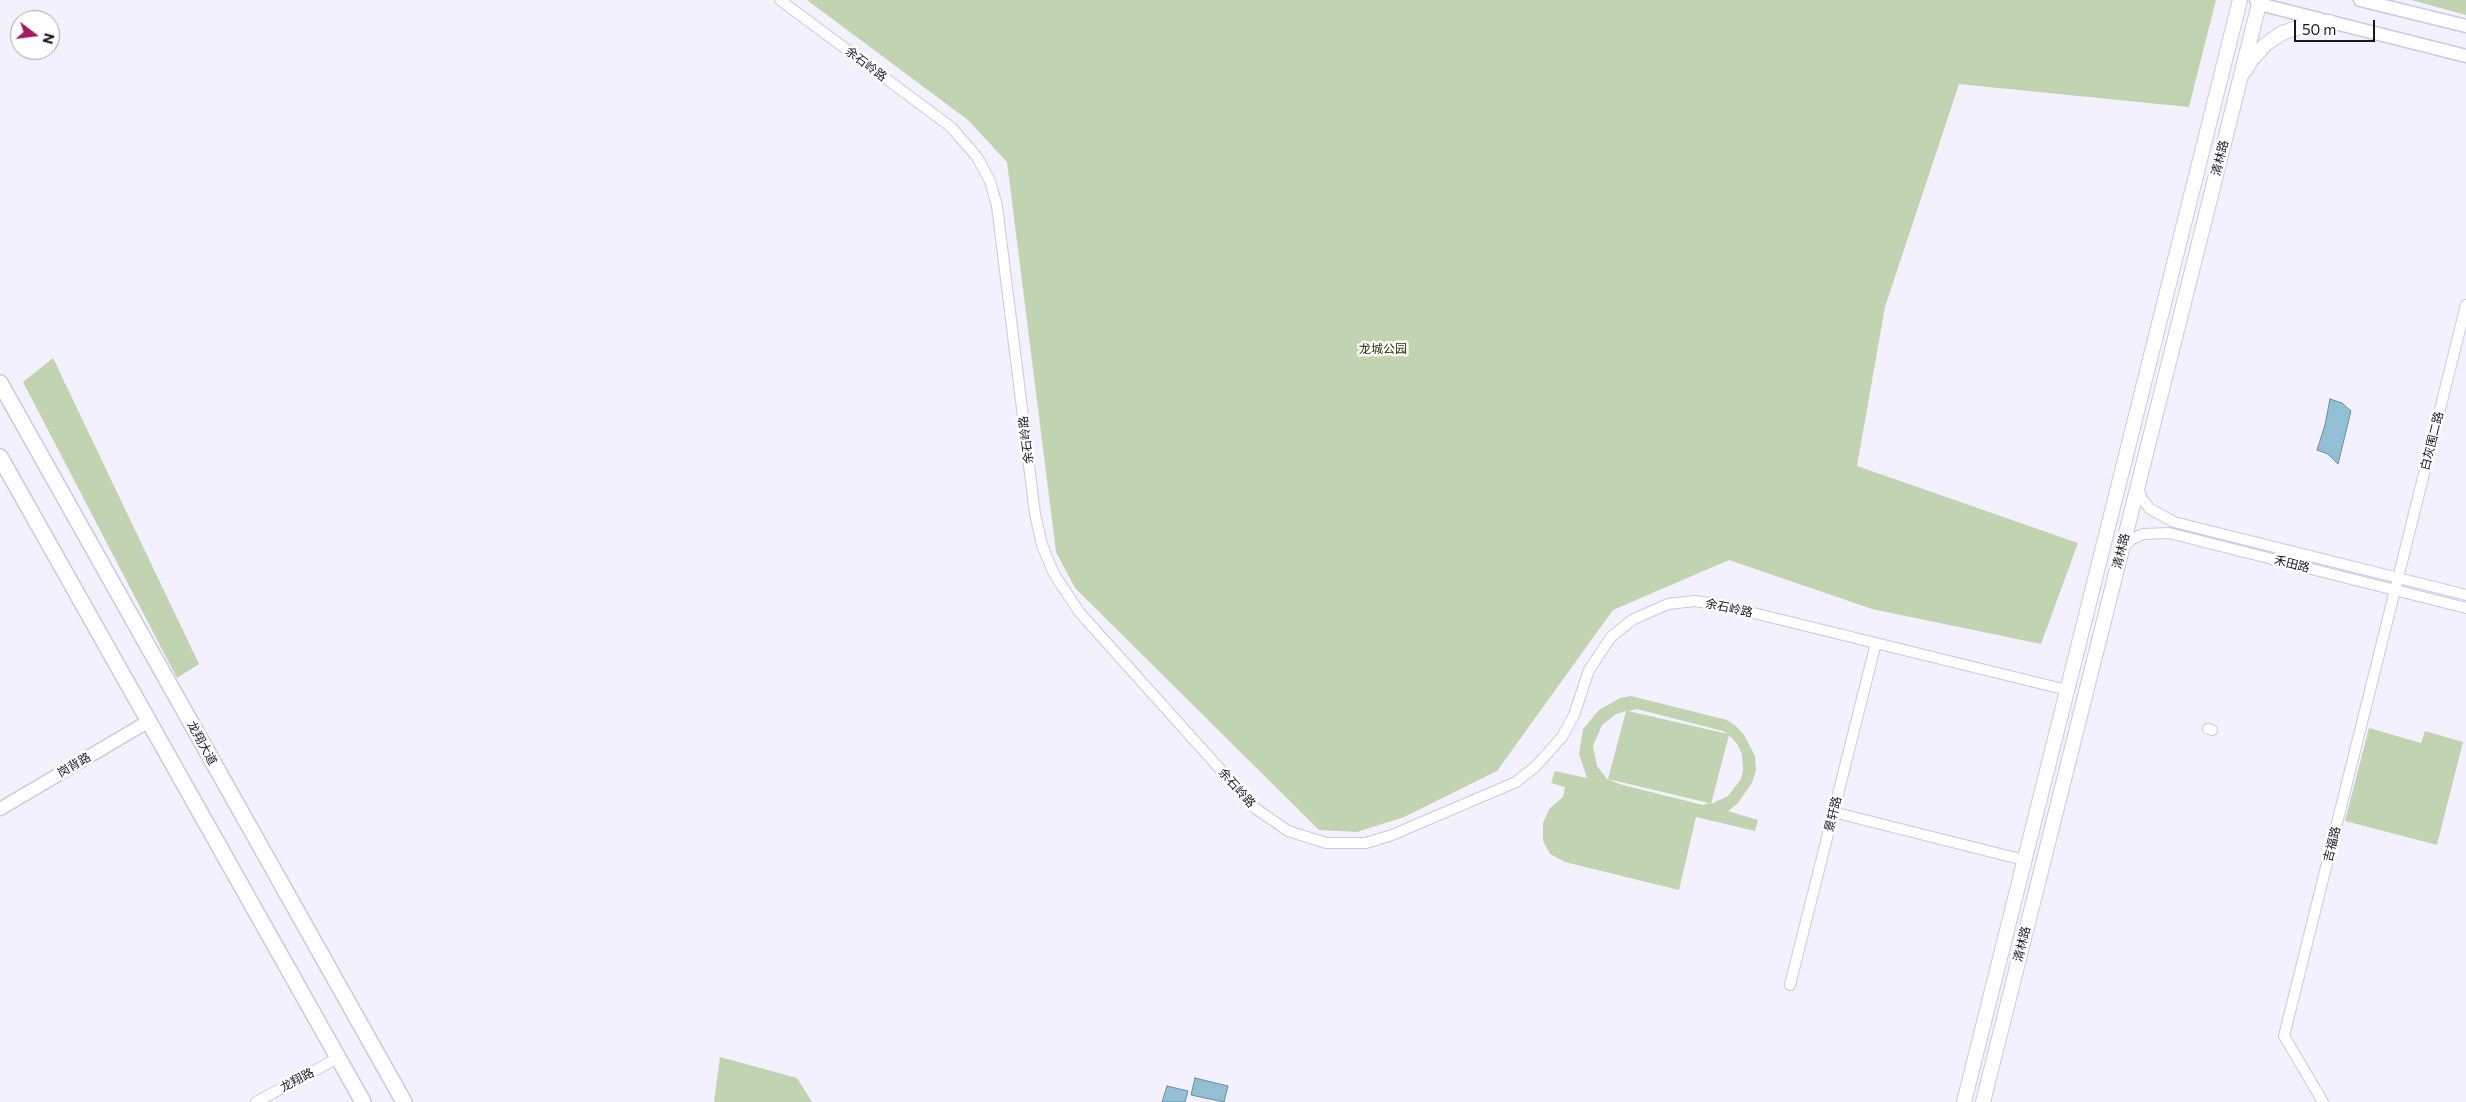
<!DOCTYPE html>
<html>
<head>
<meta charset="utf-8">
<style>
  body { margin:0 }
  #map { position:relative; width:2466px; height:1102px; overflow:hidden; background:#f3f1fd; font-family:Commissioner,sans-serif }
  canvas { display:block }
  .north { position:absolute; left:10px; top:10px; width:50px; height:50px; box-sizing:border-box; background:#fff; border:1px solid #a2a2a6; border-radius:50%; rotate:105deg; font-size:14px; font-weight:700; line-height:20px; text-align:center; color:#171620 }
  .north::after { content:''; display:block; margin:auto; width:18px; height:22px; background:#a31861; clip-path:polygon(50% 0,100% 100%,50% 72%,0 100%) }
  .scale { position:absolute; left:2294px; top:20px; width:81px; height:22px; box-sizing:border-box; border:2px solid #171620; border-top:0; padding-left:6px; font-size:15px; line-height:18px; white-space:nowrap; color:#171620; -webkit-text-stroke:4px #fff; paint-order:stroke }
</style>
</head>
<body>
<div id="map">
<canvas width="2466" height="1102"></canvas>
<div class="north">N</div>
<div class="scale">50 m</div>
</div>
<script>
const ctx = document.querySelector('canvas').getContext('2d');
ctx.lineJoin = 'round';
function paint(path, color) {
  ctx.fillStyle = color;
  ctx.fill(path, 'evenodd');
}
function shape(rows) {
  const path = new Path2D();
  for (const r of rows) {
    path.moveTo(r[0], r[1]);
    for (let i = 2; i < r.length; i += 2) path.lineTo(r[i], r[i + 1]);
  }
  return path;
}
function stroke(path, color, width, dash) {
  ctx.strokeStyle = color;
  ctx.lineWidth = width;
  ctx.lineCap = dash ? 'butt' : 'round';
  ctx.setLineDash(dash || []);
  ctx.stroke(path);
}
function label(font, color, halo, rows, align = 'center') {
  ctx.font = font + ' Commissioner,"Noto Sans SC",sans-serif';
  ctx.lineWidth = 5;
  ctx.setLineDash([]);
  ctx.textBaseline = 'middle';
  ctx.strokeStyle = halo;
  ctx.fillStyle = color;
  for (const [text, x, y, turn = 0] of rows) {
    ctx.save();
    ctx.translate(x, y);
    ctx.rotate((+turn || 0) * Math.PI / 180);
    ctx.textAlign = isNaN(turn) ? turn : align;
    if (halo) ctx.strokeText(text, 0, 0);
    ctx.fillText(text, 0, 0);
    ctx.restore();
  }
}
const green = shape([
  [807,0,2216,0,2189,107,1959,84,1885,307,1857,466,2078,543,2041,644,1872,609,1729,560,1613,610,1497,771,1404,817,1357,832,1319,830,1075,588,1056,552,1007,162,968,120],
  [2411,0,2466,0,2466,15],
  [53,358,199,664,177,678,23,382],
  [1631,696,1727,720,1736,726,1744,735,1755,756,1756,770,1752,783,1738,803,1728,811,1758,820,1755,831,1696,817,1679,890,1565,862,1550,854,1543,841,1543,823,1550,808,1563,797,1565,787,1551,783,1555,771,1587,778,1579,754,1583,729,1599,710,1620,698],
  [1637,709,1723,731,1728,734,1628,711],
  [1626,711,1608,779,1607,779,1597,766,1593,746,1602,725,1616,714],
  [1729,735,1738,745,1742,755,1743,770,1741,779,1728,796,1711,804],
  [1608,779,1709,803,1710,803,1703,805,1619,784],
  [2369,728,2421,743,2425,731,2463,742,2437,845,2345,821],
  [720,1057,797,1078,812,1102,714,1102]
]);
const water = shape([
  [2330,399,2342,403,2351,411,2338,464,2328,454,2317,450,2325,425,2330,399],
  [1195,1078,1228,1086,1224,1102,1191,1095,1195,1078],
  [1167,1086,1188,1091,1185,1102,1162,1102,1167,1086]
]);
const minor = shape([
  [780,0,951,127,977,157,990,181,997,206,1035,514,1042,545,1054,574,1080,613,1255,808,1288,831,1326,843,1366,843,1392,835,1516,782,1536,766,1562,737,1574,715,1589,670,1611,637,1632,620,1668,604,1695,601,1721,605,2067,690],
  [2138,487,2142,499,2150,509,2174,522,2466,595],
  [2122,549,2132,539,2143,534,2169,533,2466,608],
  [2208,729,2212,730],
  [1833,812,2024,860],
  [1790,985,1876,643],
  [256,1102,338,1058],
  [2323,1102,2284,1036,2466,305]
]);
const tertiary = shape([
  [2256,0,2259,4,2466,56],
  [2360,0,2466,26],
  [0,809,149,721]
]);
const secondary = shape([
  [2245,71,2251,60,2266,44,2282,33,2315,22,2330,22],
  [1964,1102,2240,0],
  [1983,1102,2260,0]
]);
const primary = shape([
  [0,383,404,1102],
  [0,457,363,1102]
]);
const streetNames = [
  ["余石岭路",866,64,37],
  ["清林路",2220,158,-76],
  ["余石岭路",1026,440,-97],
  ["白灰围二路",2432,441,-76],
  ["清林路",2121,551,-76],
  ["禾田路",2292,564,14],
  ["余石岭路",1729,608,12],
  ["龙翔大道",202,743,61],
  ["岗背路",74,765,-30],
  ["余石岭路",1237,788,48],
  ["景轩路",1833,814,-76],
  ["吉福路",2332,844,-76],
  ["清林路",2022,944,-76],
  ["龙翔路",297,1080,-28]
];
const parkNames = [
  ["龙城公园",1383,349]
];
paint(green, '#c2d3b1');
paint(water, '#92bfd4');
stroke(water, '#6d8c9e', 1);
stroke(minor, '#cbc8e4', 12);
stroke(tertiary, '#cbc8e4', 15);
stroke(secondary, '#cbc8e4', 16);
stroke(primary, '#cbc8e4', 18);
stroke(minor, '#fff', 10);
stroke(tertiary, '#fff', 12);
stroke(secondary, '#fff', 14);
stroke(primary, '#fff', 15);
label('12px', '#171620', '#fff', streetNames);
label('12px', '#223409', '#fff', parkNames);
</script>
</body>
</html>
